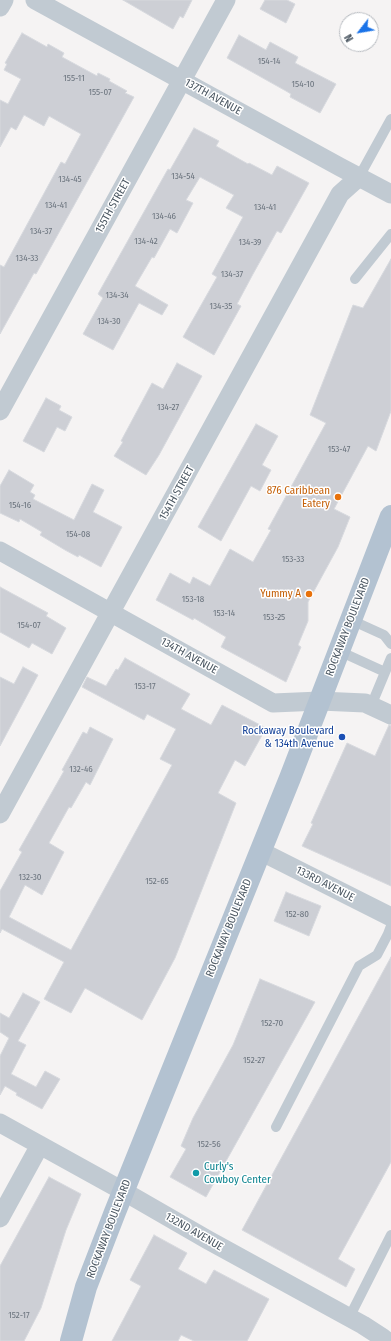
<!DOCTYPE html>
<html>
<head>
<meta charset="utf-8">
<style>
  body { margin:0 }
  #map { position:relative; width:391px; height:1341px; overflow:hidden; background:#f5f3f3; font-family:"Fira Sans Condensed",sans-serif }
  canvas { display:block }
  .north { position:absolute; left:339px; top:12px; width:40px; height:40px; box-sizing:border-box; background:#fff; border:1px solid #b7bbc0; border-radius:50%; rotate:239deg; font-size:11px; font-weight:700; line-height:16px; text-align:center; color:#4a5661 }
  .north::after { content:''; display:block; margin:auto; width:14px; height:18px; background:#1a73e8; clip-path:polygon(50% 0,100% 100%,50% 72%,0 100%) }
</style>
</head>
<body>
<div id="map">
<canvas width="391" height="1341"></canvas>
<div class="north">N</div>
</div>
<script>
const ctx = document.querySelector('canvas').getContext('2d');
ctx.lineJoin = 'round';
function paint(path, color) {
  ctx.fillStyle = color;
  ctx.fill(path, 'evenodd');
}
function shape(rows) {
  const path = new Path2D();
  for (const r of rows) {
    path.moveTo(r[0], r[1]);
    for (let i = 2; i < r.length; i += 2) path.lineTo(r[i], r[i + 1]);
  }
  return path;
}
function stroke(path, color, width, dash) {
  ctx.strokeStyle = color;
  ctx.lineWidth = width;
  ctx.lineCap = dash ? 'butt' : 'round';
  ctx.setLineDash(dash || []);
  ctx.stroke(path);
}
function label(font, color, halo, rows, align = 'center') {
  ctx.font = font + ' "Fira Sans Condensed",sans-serif';
  ctx.lineWidth = 3;
  ctx.setLineDash([]);
  ctx.textBaseline = 'middle';
  ctx.strokeStyle = halo;
  ctx.fillStyle = color;
  for (const [text, x, y, turn = 0] of rows) {
    ctx.save();
    ctx.translate(x, y);
    ctx.rotate((+turn || 0) * Math.PI / 180);
    ctx.textAlign = isNaN(turn) ? turn : align;
    if (halo) ctx.strokeText(text, 0, 0);
    ctx.fillText(text, 0, 0);
    ctx.restore();
  }
}
const building = shape([
  [123,0,192,0,183,18,180,16,173,29,123,0],
  [265,0,287,0,295,4,286,23,260,9,265,0],
  [22,33,47,47,48,44,64,53,62,57,97,76,98,73,110,79,109,81,127,91,125,93,134,97,36,274,34,273,0,334,0,265,4,267,61,162,65,164,81,134,49,116,44,126,24,115,16,130,11,127,0,147,0,100,8,104,21,79,4,70,7,64,5,63,22,33],
  [239,35,266,50,270,42,298,57,295,63,336,84,320,113,290,97,291,94,286,91,227,58,239,35],
  [194,128,219,141,216,146,248,164,249,163,272,175,277,166,309,183,281,233,277,231,253,274,237,304,241,306,214,355,183,337,217,277,212,274,243,217,226,208,234,195,200,177,186,200,193,203,177,233,170,229,154,258,152,257,135,286,168,305,162,315,139,303,113,350,83,334,103,298,98,294,159,185,168,169,170,170,194,128],
  [391,259,391,411,376,451,368,446,334,509,350,517,338,547,308,602,308,621,298,645,301,647,286,682,221,647,226,637,194,618,193,620,156,600,170,573,190,584,193,577,210,586,230,549,253,562,271,530,268,529,326,423,310,415,353,305,363,308,391,259],
  [177,363,202,376,159,455,146,475,114,456,123,442,121,441,152,383,163,389,177,363],
  [46,398,61,406,59,410,72,417,65,431,57,427,44,452,23,441,46,398],
  [256,424,278,436,262,465,271,470,260,491,251,486,221,541,198,527,256,424],
  [9,470,34,485,30,492,35,495,33,499,74,520,92,484,104,490,93,512,122,527,101,567,79,555,78,557,65,550,40,535,42,532,20,519,19,522,0,513,0,486,9,470],
  [0,587,48,613,46,616,66,628,52,654,32,643,29,648,0,632,0,587],
  [125,658,190,694,181,709,211,725,222,705,266,728,245,766,235,760,218,793,236,803,175,958,142,1020,85,988,71,1013,44,999,64,962,2,929,0,933,0,891,22,852,19,850,64,771,62,770,83,732,87,734,90,727,113,739,90,785,86,782,71,808,69,807,49,843,64,852,42,895,25,885,9,917,71,950,172,765,160,759,176,729,147,714,144,720,82,687,87,677,106,686,116,669,118,670,125,658],
  [23,667,38,675,0,746,0,677,14,684,23,667],
  [389,725,391,726,391,886,302,846,313,824,311,823,347,743,375,756,389,725],
  [286,892,321,906,309,936,274,921,286,892],
  [391,957,391,1162,338,1259,355,1269,346,1287,242,1230,391,957],
  [260,979,315,1002,206,1197,170,1177,186,1149,181,1146,193,1118,233,1045,260,979],
  [23,993,40,1002,18,1041,26,1045,11,1074,36,1087,45,1071,60,1079,42,1109,16,1095,17,1093,5,1086,0,1095,0,1056,9,1038,0,1032,0,1013,9,1018,23,993],
  [49,1177,81,1194,66,1230,41,1308,24,1341,0,1341,0,1266,49,1177],
  [154,1235,187,1253,178,1269,206,1284,214,1270,269,1299,247,1341,194,1341,181,1335,178,1341,112,1341,141,1286,130,1280,154,1235]
]);
const lane = shape([
  [359,177,391,119],
  [355,279,391,234],
  [351,620,384,635,391,644],
  [339,651,385,672],
  [371,706,391,658],
  [276,1127,359,966,377,955,388,934,391,926],
  [349,1318,391,1235]
]);
const street = shape([
  [35,0,340,167,391,194],
  [0,7,4,0],
  [0,411,226,0],
  [0,551,273,703,320,701,365,703,391,715],
  [0,814,340,194,359,177],
  [260,851,391,917],
  [0,1123,123,1191,208,1240,363,1325,383,1338,387,1341],
  [0,1218,40,1145]
]);
const primary = shape([
  [71,1341,86,1287,115,1212,290,778,391,516]
]);
const markers = [
  [338,497,4,"#e8710a"],
  [309,594,4,"#e8710a"],
  [342,737,4,"#1a4fb4"],
  [196,1173,4,"#0f9aa8"]
];
const numberNames = [
  ["154-14",269,61],
  ["155-11",74,78],
  ["154-10",303,84],
  ["155-07",100,92],
  ["134-54",183,176],
  ["134-45",70,179],
  ["134-41",56,205],
  ["134-41",265,207],
  ["134-46",164,216],
  ["134-37",41,231],
  ["134-42",146,241],
  ["134-39",250,242],
  ["134-33",27,258],
  ["134-37",232,274],
  ["134-34",117,295],
  ["134-35",221,306],
  ["134-30",109,321],
  ["134-27",168,407],
  ["153-47",339,449],
  ["154-16",20,505],
  ["154-08",78,534],
  ["153-33",293,559],
  ["153-18",193,599],
  ["153-14",224,613],
  ["153-25",274,617],
  ["154-07",29,625],
  ["153-17",145,686],
  ["132-46",81,769],
  ["132-30",30,877],
  ["152-65",157,881],
  ["152-80",297,914],
  ["152-70",272,1023],
  ["152-27",254,1060],
  ["152-56",209,1144],
  ["152-17",19,1315]
];
const streetNames = [
  ["137TH AVENUE",213,97,29],
  ["155TH STREET",113,206,-61],
  ["154TH STREET",177,493,-61],
  ["ROCKAWAY BOULEVARD",348,627,-69],
  ["134TH AVENUE",189,656,29],
  ["133RD AVENUE",325,884,27],
  ["ROCKAWAY BOULEVARD",229,928,-68],
  ["ROCKAWAY BOULEVARD",109,1229,-69],
  ["132ND AVENUE",194,1232,30]
];
const foodNames = [
  ["876 Caribbean",330,491],
  ["Eatery",330,504],
  ["Yummy A",301,594]
];
const transitNames = [
  ["Rockaway Boulevard",334,731],
  ["& 134th Avenue",334,744]
];
const cultureNames = [
  ["Curly's",204,1167],
  ["Cowboy Center",204,1180]
];
paint(building, '#cdcfd5');
stroke(building, '#d7d9de', 1);
stroke(lane, '#c1cad2', 10);
stroke(street, '#c1cad2', 19);
stroke(primary, '#b3c2d1', 22);
for (const [x, y, r, color] of markers) {
  const dot = new Path2D();
  dot.arc(x, y, r, 0, 2 * Math.PI);
  ctx.fillStyle = color;
  ctx.fill(dot);
  stroke(dot, '#fff', 1.5);
}
label('9px', '#6b747e', null, numberNames);
label('11px', '#4a5661', '#fff', streetNames);
label('11px', '#c56008', '#fff', foodNames, 'right');
label('11px', '#164399', '#fff', transitNames, 'right');
label('11px', '#0d838f', '#fff', cultureNames, 'left');
</script>
</body>
</html>
